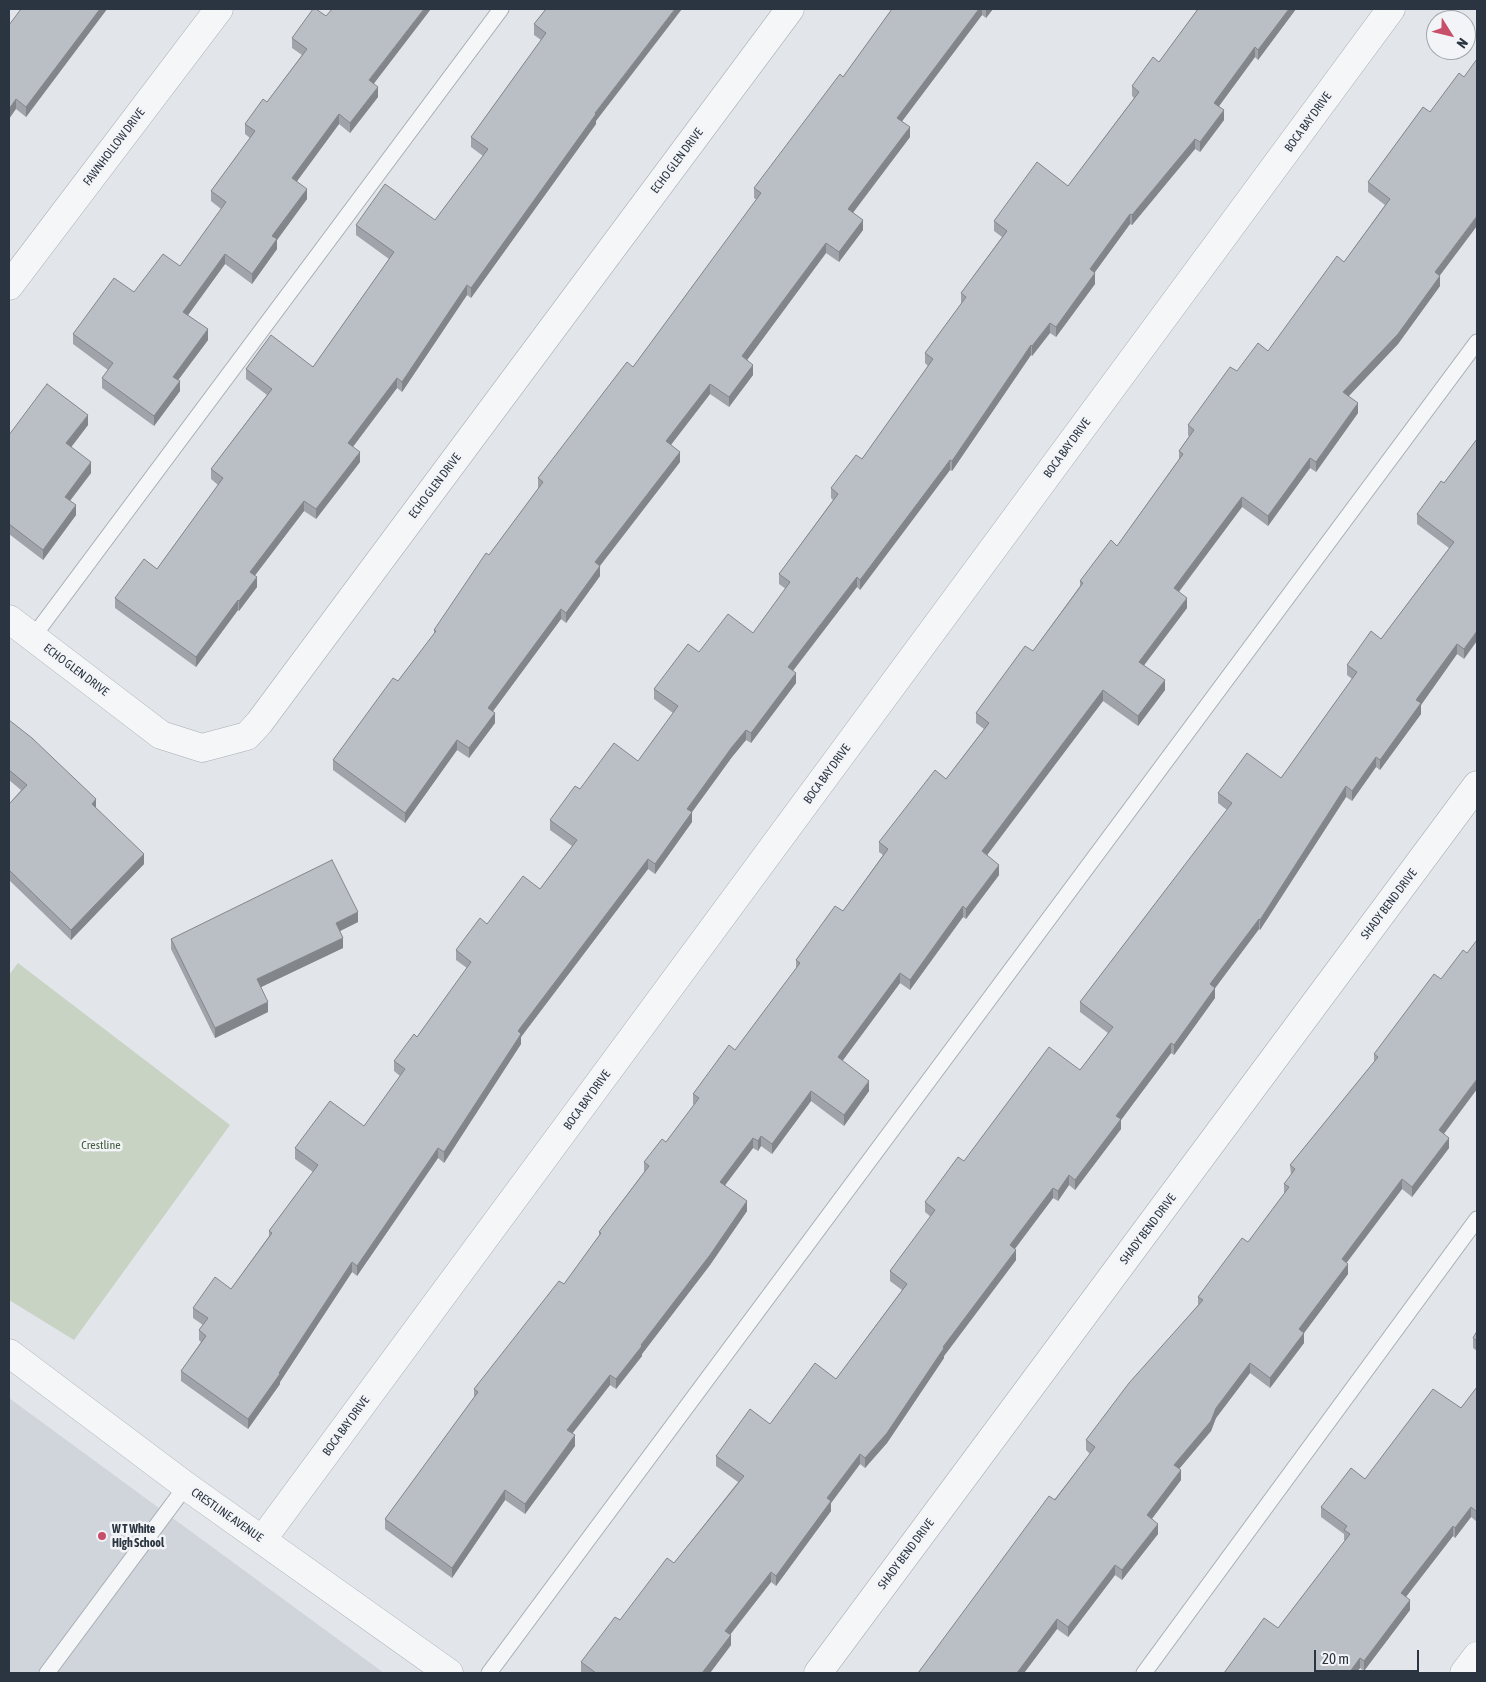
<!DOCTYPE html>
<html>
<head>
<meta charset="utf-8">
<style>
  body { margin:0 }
  #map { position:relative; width:1486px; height:1682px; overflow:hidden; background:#e2e6ea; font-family:"Asap Condensed",sans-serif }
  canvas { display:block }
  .frame { position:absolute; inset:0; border:10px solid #2b3541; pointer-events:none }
  .north { position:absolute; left:1426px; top:10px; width:50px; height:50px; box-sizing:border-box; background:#f2f4f7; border:1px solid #a2a8ae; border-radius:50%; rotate:126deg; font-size:14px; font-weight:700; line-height:20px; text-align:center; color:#2b3541 }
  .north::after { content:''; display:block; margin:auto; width:18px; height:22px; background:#c74f69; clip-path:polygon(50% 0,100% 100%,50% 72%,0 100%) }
  .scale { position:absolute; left:1314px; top:1650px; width:105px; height:22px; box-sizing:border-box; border:2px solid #2b3541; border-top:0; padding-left:6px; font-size:15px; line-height:18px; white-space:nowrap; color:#2b3541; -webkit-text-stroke:4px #f2f4f7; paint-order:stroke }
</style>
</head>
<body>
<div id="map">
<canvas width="1486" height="1682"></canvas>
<div class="frame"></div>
<div class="north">N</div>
<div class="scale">20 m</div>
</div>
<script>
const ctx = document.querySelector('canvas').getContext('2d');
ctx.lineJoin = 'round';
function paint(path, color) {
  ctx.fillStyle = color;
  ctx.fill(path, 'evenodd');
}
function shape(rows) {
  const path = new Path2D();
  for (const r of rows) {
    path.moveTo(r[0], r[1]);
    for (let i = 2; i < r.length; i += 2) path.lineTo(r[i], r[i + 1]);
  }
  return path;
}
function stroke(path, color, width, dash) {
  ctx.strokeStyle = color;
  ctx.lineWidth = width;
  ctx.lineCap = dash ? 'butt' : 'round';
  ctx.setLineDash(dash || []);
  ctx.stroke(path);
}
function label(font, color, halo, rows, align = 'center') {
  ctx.font = font + ' "Asap Condensed",sans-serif';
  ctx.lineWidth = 5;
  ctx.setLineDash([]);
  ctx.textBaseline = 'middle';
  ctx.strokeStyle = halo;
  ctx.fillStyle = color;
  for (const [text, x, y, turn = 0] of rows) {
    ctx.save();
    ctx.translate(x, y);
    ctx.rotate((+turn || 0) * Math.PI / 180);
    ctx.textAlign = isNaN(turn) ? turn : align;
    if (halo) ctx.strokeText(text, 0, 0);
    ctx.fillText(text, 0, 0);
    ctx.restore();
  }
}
const built = shape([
  [9,1398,384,1673,9,1673]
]);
const green = shape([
  [18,963,230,1125,74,1340,9,1300,9,975]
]);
const lane = shape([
  [33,637,501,9],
  [47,1673,186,1486],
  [489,1673,1477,342],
  [1144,1673,1477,1219]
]);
const street = shape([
  [9,286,219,9],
  [9,619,161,735,202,748,247,736,259,723,790,9],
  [9,1353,186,1486,449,1673],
  [262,1540,1391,9],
  [818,1673,1477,785],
  [1464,1673,1477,1656]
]);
const wall = shape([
  [107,9,26,117,16,109,9,25],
  [546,9,596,121,596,124,471,298,467,295,402,392,397,388,353,447,360,462,316,519,304,511,255,575,257,587,239,611,238,610,196,667,115,608,115,598,157,569,218,485,211,479,211,469,267,395,246,379,246,369,313,367,389,259,356,235,356,225,435,220,483,156,471,147,471,137,541,40,534,35,534,24],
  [892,9,993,9,986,18,982,15,902,121,910,137,853,213,863,230,839,262,826,253,747,360,753,375,729,407,710,394,671,445,680,462,600,566,600,576,566,623,561,619,493,711,495,723,469,758,457,750,405,823,333,770,333,760,398,681,434,634,434,630,538,489,538,478,633,367,757,200,754,198,754,188,843,77],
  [1198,9,1296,9,1258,60,1255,57,1219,106,1224,120,1200,152,1195,149,1132,225,1130,224,1094,273,1095,284,1056,337,1050,333,1032,356,1031,355,952,471,950,470,860,590,857,587,793,671,796,683,751,743,746,740,732,757,692,812,692,822,655,874,648,869,521,1037,521,1044,444,1163,438,1158,357,1276,352,1272,280,1382,280,1384,248,1429,181,1381,181,1371,201,1342,199,1340,199,1330,203,1325,193,1318,193,1308,231,1289,269,1236,269,1231,313,1172,295,1159,295,1148,364,1126,400,1076,394,1071,394,1061,417,1037,467,968,456,960,456,950,487,924,540,889,572,846,550,830,550,820,580,789,638,761,673,713,654,699,654,689,699,652,753,633,786,589,779,584,779,574,833,500,831,498,831,488,862,459,928,366,925,363,925,353,961,304,961,293,1002,237,994,231,994,221,1068,186,1134,98,1132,96,1132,86,1159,62],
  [292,38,374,84,378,97,350,133,339,124,297,181,307,199,277,240,277,249,252,284,225,264,188,315,208,340,178,380,180,391,154,426,102,388,102,378,108,370,73,344,73,334,134,292,180,266,221,209,211,201,211,191,250,138,245,134,245,124,267,102,302,55,292,48],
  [1423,107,1440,276,1440,286,1398,344,1349,396,1358,413,1316,472,1310,468,1268,526,1242,507,1179,592,1187,608,1144,665,1165,690,1138,726,1103,701,986,855,999,875,966,919,963,917,910,990,900,983,842,1061,869,1091,844,1126,811,1101,772,1154,761,1146,758,1151,753,1148,725,1185,747,1211,710,1265,642,1354,642,1356,616,1389,610,1385,572,1434,575,1446,525,1514,505,1500,452,1578,385,1529,385,1519,474,1398,474,1389,564,1284,599,1236,599,1232,644,1172,644,1162,666,1142,694,1105,693,1104,693,1094,735,1050,796,969,796,960,843,911,883,855,879,852,879,842,946,779,984,729,976,723,976,713,1033,651,1080,586,1080,581,1117,546,1179,459,1179,451,1189,436,1188,435,1188,425,1237,371,1268,351,1344,262,1385,205,1368,192,1368,182],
  [88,425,71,447,91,473,70,501,76,515,43,560,9,534,9,435],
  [1477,439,1464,659,1457,654,1421,705,1421,714,1380,770,1376,767,1352,801,1346,797,1260,930,1259,929,1215,988,1215,998,1174,1055,1171,1053,1121,1120,1121,1129,1075,1190,1069,1185,1058,1201,1053,1198,1015,1249,1016,1260,944,1356,944,1358,887,1443,865,1468,860,1464,831,1503,831,1511,776,1586,771,1582,730,1635,731,1645,710,1673,583,1673,581,1672,581,1662,674,1563,738,1482,716,1466,716,1456,770,1424,836,1379,902,1290,890,1281,890,1271,931,1217,925,1212,925,1202,964,1161,1080,1070,1108,1033,1080,1012,1080,1002,1227,810,1218,803,1218,793,1281,778,1352,679,1347,675,1347,665,1381,639,1449,548,1417,524,1417,514,1444,483],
  [9,720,96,808,144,864,71,940,9,880,9,804,21,790,9,780],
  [358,922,340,931,343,948,261,987,268,1012,215,1038,171,949,171,939],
  [1374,1054,1477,1089,1444,1134,1449,1148,1412,1197,1402,1189,1346,1262,1348,1274,1304,1333,1304,1343,1270,1388,1250,1373,1216,1418,1211,1431,1179,1469,1181,1480,1152,1519,1158,1534,1122,1580,1115,1575,1068,1637,1057,1629,1024,1673,918,1673,1090,1454,1086,1450,1086,1440,1198,1305,1198,1297,1248,1242,1284,1194,1284,1184,1291,1175,1290,1165,1374,1062],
  [1477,1331,1477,1351,1473,1348,1473,1338],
  [1477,1387,1476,1521,1471,1517,1455,1538,1453,1536,1406,1597,1410,1610,1364,1671,1360,1668,1356,1673,1224,1673,1278,1628,1345,1541,1344,1540,1344,1534,1321,1517,1321,1507,1365,1479,1461,1408]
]);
const shadedWall = shape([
  [100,9,107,9,26,117,26,107],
  [424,9,431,9,369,90,369,80],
  [675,9,682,9,596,121,596,124,471,298,471,288,595,113],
  [979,9,982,9,982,15,897,128,897,118],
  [986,9,993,9,986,18],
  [1289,9,1296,9,1258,60,1258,50],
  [1255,47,1255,57,1214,113,1214,103],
  [378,87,378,97,350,133,350,123],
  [16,99,16,109,9,119,9,109],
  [1224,110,1224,120,1200,152,1200,142],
  [339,114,339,124,292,188,292,178],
  [910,127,910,137,848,219,848,209],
  [1195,139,1195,149,1132,225,1132,215],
  [307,189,307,199,277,240,277,249,252,284,252,274,272,236],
  [1130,214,1130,224,1090,279,1090,269],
  [1477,216,1477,226,1435,282,1435,272],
  [863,220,863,230,839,262,839,252],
  [826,243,826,253,742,367,742,356],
  [225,254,225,264,183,322,183,312],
  [1095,273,1095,284,1056,337,1056,327],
  [1440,276,1440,286,1398,344,1343,402,1343,392],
  [467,285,467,295,402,392,402,382],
  [1050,323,1050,333,1032,356,1032,346],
  [208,329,208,340,173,387,173,377],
  [1031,345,1031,355,952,471,952,461],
  [753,365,753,375,729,407,729,397],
  [397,378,397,388,348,453,348,443],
  [180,381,180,391,154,426,154,416],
  [710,384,710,394,666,451,666,441],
  [1358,403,1358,413,1316,472,1316,462],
  [88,415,88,425,66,454,66,443],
  [360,452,360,462,316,519,316,509],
  [680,452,680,462,595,572,595,562],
  [1310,458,1310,468,1268,526,1268,516],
  [950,460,950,470,860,590,860,580],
  [91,462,91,473,65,507,65,497],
  [1242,497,1242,507,1174,598,1174,588],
  [304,501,304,511,250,582,250,572],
  [76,505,76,515,43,560,43,550],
  [600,566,600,576,566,623,566,613],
  [257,577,257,587,239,611,239,601],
  [857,577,857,587,788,677,788,667],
  [1187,598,1187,608,1139,672,1139,662],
  [238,600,238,610,196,667,196,657],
  [561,609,561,619,488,718,488,708],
  [1477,631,1477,641,1464,659,1464,649],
  [1457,644,1457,654,1421,705,1421,714,1380,770,1380,760,1416,700],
  [796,673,796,683,751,743,751,733],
  [1165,680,1165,690,1138,726,1138,716],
  [1103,690,1103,701,982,862,982,851],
  [495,713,495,723,469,758,469,748],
  [746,730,746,740,732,757,692,812,692,822,655,874,655,864,687,809,732,747],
  [457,740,457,750,405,823,405,813],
  [1376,757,1376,767,1352,801,1352,791],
  [1346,786,1346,797,1260,930,1260,920],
  [96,799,96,810,92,804],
  [144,854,144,864,71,940,71,930],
  [648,859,648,869,521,1037,521,1044,444,1163,444,1152,518,1031],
  [999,865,999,875,966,919,966,909],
  [963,906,963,917,910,990,910,980],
  [358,912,358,922,336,933,336,923],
  [1259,919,1259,929,1210,995,1210,984],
  [343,938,343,948,257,989,257,979],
  [900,973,900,983,838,1067,838,1057],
  [1215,988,1215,998,1174,1055,1174,1045],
  [268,1002,268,1012,215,1038,215,1028],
  [1171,1043,1171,1053,1121,1120,1121,1129,1075,1190,1075,1180,1116,1116],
  [1477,1079,1477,1089,1439,1140,1439,1130],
  [869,1081,869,1091,844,1126,844,1115],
  [811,1091,811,1101,772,1154,772,1144],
  [761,1136,761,1146,758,1151,758,1141],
  [753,1138,753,1148,720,1192,720,1182],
  [1449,1138,1449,1148,1412,1197,1412,1187],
  [438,1148,438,1158,357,1276,357,1266],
  [1069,1175,1069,1185,1058,1201,1058,1191],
  [1402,1179,1402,1189,1342,1269,1342,1259],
  [1053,1188,1053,1198,1010,1255,1010,1245],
  [747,1201,747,1211,710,1265,642,1354,642,1356,616,1389,616,1379],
  [1016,1250,1016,1260,944,1356,944,1358,887,1443,865,1468,865,1458,943,1347],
  [352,1262,352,1272,280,1382,280,1384,248,1429,248,1419],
  [1348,1264,1348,1274,1304,1333,1304,1343,1270,1388,1270,1378,1299,1329],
  [1250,1363,1250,1373,1216,1418,1211,1431,1174,1475,1174,1465],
  [610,1375,610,1385,567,1440,567,1430],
  [575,1435,575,1446,525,1514,525,1504],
  [860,1454,860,1464,831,1503,831,1511,776,1586,776,1576,827,1498],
  [1181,1470,1181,1480,1147,1525,1147,1515],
  [505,1490,505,1500,452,1578,452,1568],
  [1471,1507,1471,1517,1455,1538,1455,1528],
  [1477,1510,1477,1520,1476,1521,1476,1511],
  [1158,1524,1158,1534,1122,1580,1122,1570],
  [1453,1526,1453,1536,1401,1603,1401,1593],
  [1115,1565,1115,1575,1068,1637,1068,1627],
  [771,1572,771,1582,725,1641,725,1631],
  [1410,1600,1410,1610,1364,1671,1364,1661],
  [1057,1619,1057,1629,1024,1673,1017,1673],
  [731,1635,731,1645,710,1673,702,1673],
  [1360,1658,1360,1668,1356,1673,1349,1673]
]);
const building = shape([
  [21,9,100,9,26,107,16,99,9,109,9,25,21,9],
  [313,9,316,9,326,16,332,9,424,9,369,80,378,87,350,123,339,114,292,178,307,189,272,236,277,239,252,274,225,254,183,312,208,329,173,377,180,381,154,416,102,378,113,363,73,334,114,278,134,292,163,254,180,266,226,202,211,191,255,131,245,124,263,99,267,102,307,49,292,38,313,9],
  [546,9,675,9,595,113,596,114,471,288,467,285,402,382,397,378,348,443,360,452,316,509,304,501,250,572,257,577,239,601,238,600,196,657,115,598,144,559,157,569,223,478,211,469,272,389,246,369,271,335,313,367,394,252,356,225,385,184,435,220,488,149,471,137,546,33,534,24,546,9],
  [892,9,979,9,897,118,910,127,848,209,863,220,839,252,826,243,742,356,753,365,729,397,710,384,666,441,680,452,595,562,600,566,566,613,561,609,488,708,495,713,469,748,457,740,405,813,333,760,393,678,398,681,436,631,434,630,486,553,489,555,543,482,538,478,627,362,633,367,761,193,754,188,840,74,843,77,892,9],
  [1198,9,1289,9,1258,50,1255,47,1214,103,1224,110,1200,142,1195,139,1132,215,1130,214,1090,269,1095,273,1056,327,1050,323,1032,346,1031,345,952,461,950,460,860,580,857,577,788,667,796,673,751,733,746,730,732,747,687,809,692,812,655,864,648,859,518,1031,521,1034,444,1152,438,1148,357,1266,352,1262,279,1373,280,1374,248,1419,181,1371,206,1336,199,1330,208,1318,193,1308,215,1277,231,1289,272,1233,269,1231,318,1165,295,1148,330,1101,364,1126,405,1069,394,1061,414,1034,417,1037,471,962,456,950,480,918,487,924,523,876,540,889,577,840,550,820,575,786,580,789,614,743,638,761,678,706,654,689,688,644,699,652,728,614,753,633,790,582,779,574,838,494,831,488,856,455,862,459,933,359,925,353,966,297,961,293,1007,231,994,221,1037,162,1068,186,1139,92,1132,86,1153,57,1159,62,1198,9],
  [1477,59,1477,216,1435,272,1440,276,1398,334,1343,392,1358,403,1316,462,1310,458,1268,516,1242,497,1174,588,1187,598,1139,662,1165,680,1138,716,1103,690,982,851,999,865,966,909,963,906,910,980,900,973,838,1057,869,1081,844,1115,811,1091,772,1144,761,1136,758,1141,753,1138,720,1182,747,1201,710,1255,641,1345,642,1346,616,1379,610,1375,567,1430,575,1435,525,1504,505,1490,452,1568,385,1519,478,1392,474,1389,559,1281,564,1284,601,1233,599,1232,649,1166,644,1162,662,1139,666,1142,699,1098,693,1094,729,1045,735,1050,800,963,796,960,835,906,843,911,888,849,879,842,935,770,946,779,989,723,976,713,1025,646,1033,651,1083,583,1080,581,1111,540,1117,546,1183,454,1179,451,1194,430,1188,425,1230,367,1237,371,1258,343,1268,351,1337,256,1344,262,1390,199,1368,182,1423,107,1430,112,1459,73,1464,77,1477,59],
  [47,384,88,415,66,443,91,462,65,497,76,505,43,550,9,524,9,435,47,384],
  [1477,439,1477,631,1464,649,1457,644,1416,700,1421,703,1380,760,1376,757,1352,791,1346,786,1260,920,1259,919,1210,984,1215,988,1174,1045,1171,1043,1116,1116,1121,1119,1075,1180,1069,1175,1058,1191,1053,1188,1010,1245,1016,1250,943,1347,944,1348,887,1433,865,1458,860,1454,827,1498,831,1501,776,1576,771,1572,725,1631,731,1635,702,1673,596,1673,581,1662,615,1617,620,1620,667,1558,674,1563,744,1476,716,1456,750,1409,770,1424,815,1363,836,1379,907,1284,890,1271,935,1210,925,1202,958,1157,964,1161,1049,1047,1080,1070,1113,1027,1080,1002,1232,803,1218,793,1247,753,1281,778,1357,672,1347,665,1371,631,1381,639,1454,542,1417,514,1441,481,1444,483,1477,439],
  [9,720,32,738,96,799,92,804,144,854,71,930,9,870,9,804,27,785,9,770,9,720],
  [332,860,358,912,336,923,343,938,257,979,268,1002,215,1028,171,939,332,860],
  [1477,940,1477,1079,1439,1130,1449,1138,1412,1187,1402,1179,1342,1259,1348,1264,1299,1329,1304,1333,1270,1378,1250,1363,1216,1408,1211,1421,1174,1465,1181,1470,1147,1515,1158,1524,1122,1570,1115,1565,1068,1627,1057,1619,1017,1673,918,1673,1049,1496,1055,1500,1095,1447,1086,1440,1129,1383,1203,1300,1198,1297,1242,1238,1248,1242,1289,1187,1284,1184,1295,1169,1290,1165,1378,1057,1374,1054,1434,974,1441,979,1463,950,1467,953,1477,940],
  [1477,1331,1477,1341,1473,1338,1477,1331],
  [1477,1387,1477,1510,1476,1511,1471,1507,1455,1528,1453,1526,1401,1593,1410,1600,1364,1661,1360,1658,1349,1673,1224,1673,1264,1618,1278,1628,1350,1534,1344,1530,1347,1526,1321,1507,1351,1468,1365,1479,1433,1389,1461,1408,1477,1387]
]);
const markers = [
  [102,1536,5,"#c74f69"]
];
const streetNames = [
  ["BOCA BAY DRIVE",1308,122,-54],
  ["FAWNHOLLOW DRIVE",114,147,-53],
  ["ECHO GLEN DRIVE",677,161,-53],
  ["BOCA BAY DRIVE",1067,448,-54],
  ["ECHO GLEN DRIVE",435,486,-53],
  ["ECHO GLEN DRIVE",76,670,37],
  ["BOCA BAY DRIVE",827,774,-54],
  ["SHADY BEND DRIVE",1389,904,-53],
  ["BOCA BAY DRIVE",587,1100,-54],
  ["SHADY BEND DRIVE",1148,1229,-53],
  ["BOCA BAY DRIVE",346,1426,-54],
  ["CRESTLINE AVENUE",227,1515,35],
  ["SHADY BEND DRIVE",906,1554,-53]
];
const parkNames = [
  ["Crestline",101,1145]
];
const poiNames = [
  ["W T White",112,1529],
  ["High School",112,1543]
];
paint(built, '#d0d5dc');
paint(green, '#c9d3c4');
stroke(lane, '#a7adb4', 17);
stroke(street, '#a7adb4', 29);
stroke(lane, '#f5f6f8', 15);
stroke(street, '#f5f6f8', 28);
paint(wall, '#a0a4aa');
paint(shadedWall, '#82868b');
paint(building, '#babfc6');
stroke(building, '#82868b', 1);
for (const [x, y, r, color] of markers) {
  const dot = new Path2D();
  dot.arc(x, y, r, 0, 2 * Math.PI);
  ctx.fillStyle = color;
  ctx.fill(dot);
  stroke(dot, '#f2f4f7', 2);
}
label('12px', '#2b3541', '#f2f4f7', streetNames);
label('12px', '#425c39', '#f2f4f7', parkNames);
label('bold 12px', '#2b3541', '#f2f4f7', poiNames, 'left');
</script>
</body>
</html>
